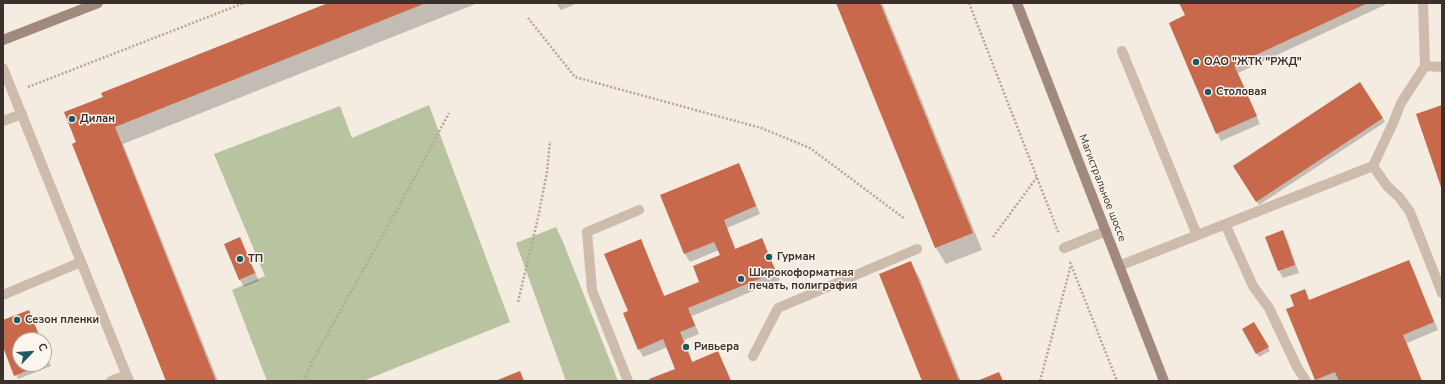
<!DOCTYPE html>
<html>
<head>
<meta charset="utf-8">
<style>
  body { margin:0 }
  #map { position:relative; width:1445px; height:384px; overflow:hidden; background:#f4ebe1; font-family:"Nunito Sans",sans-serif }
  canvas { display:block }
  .frame { position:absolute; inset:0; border:4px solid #3b302b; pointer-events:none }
  .north { position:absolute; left:12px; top:332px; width:40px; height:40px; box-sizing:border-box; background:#fbf5ee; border:1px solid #aea6a0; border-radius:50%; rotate:65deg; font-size:11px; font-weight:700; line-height:16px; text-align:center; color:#3b302b }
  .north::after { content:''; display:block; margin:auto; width:14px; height:18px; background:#1f5a5e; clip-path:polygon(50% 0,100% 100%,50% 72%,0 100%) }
</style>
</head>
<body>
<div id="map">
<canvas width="1445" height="384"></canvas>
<div class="frame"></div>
<div class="north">С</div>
</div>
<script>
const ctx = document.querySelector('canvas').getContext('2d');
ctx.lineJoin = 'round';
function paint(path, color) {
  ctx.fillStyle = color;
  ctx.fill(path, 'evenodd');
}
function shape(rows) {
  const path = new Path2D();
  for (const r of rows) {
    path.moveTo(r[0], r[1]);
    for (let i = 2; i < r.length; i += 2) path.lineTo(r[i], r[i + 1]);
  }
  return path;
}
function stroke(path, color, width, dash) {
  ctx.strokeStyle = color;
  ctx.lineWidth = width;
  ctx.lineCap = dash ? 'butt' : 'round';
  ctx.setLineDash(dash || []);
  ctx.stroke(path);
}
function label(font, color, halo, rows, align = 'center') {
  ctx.font = font + ' "Nunito Sans",sans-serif';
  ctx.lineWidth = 3;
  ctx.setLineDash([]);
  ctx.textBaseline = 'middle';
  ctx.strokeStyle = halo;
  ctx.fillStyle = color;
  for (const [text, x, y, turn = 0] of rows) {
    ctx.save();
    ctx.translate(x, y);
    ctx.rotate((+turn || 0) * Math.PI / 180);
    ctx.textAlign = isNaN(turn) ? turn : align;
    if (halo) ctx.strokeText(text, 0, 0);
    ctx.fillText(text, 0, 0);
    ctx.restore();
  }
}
const green = shape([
  [429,105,510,322,363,381,267,381,232,290,265,276,214,154,340,106,352,138],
  [556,227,563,242,618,381,566,381,516,243]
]);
const shadow = shape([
  [331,3,478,3,123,144,218,381,167,381,73,144],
  [556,3,578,3,561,10],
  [837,3,882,3,982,250,946,264,936,248],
  [1180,3,1389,3,1238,73,1260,124,1221,141,1217,133,1186,15],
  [1383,118,1385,122,1259,205,1236,170],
  [738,164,743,172,760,214,727,228,736,250,761,239,780,280,692,316,699,334,684,340,693,363,718,352,731,381,651,381,677,369,668,347,643,357,639,349,629,312,640,240,665,297,700,282,721,256,719,250,690,262,685,254,661,196],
  [1282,232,1287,239,1299,273,1283,278,1279,271],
  [240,238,259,281,244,287,240,280],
  [1408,261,1413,269,1438,330,1407,343,1422,381,1340,381,1339,380,1316,381,1287,310,1296,307,1307,294,1309,301],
  [910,262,920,279,961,381,923,381],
  [3,321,40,340,20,340,20,364,44,364,44,350,51,366,18,379,3,344],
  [1254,323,1270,351,1259,357,1243,330]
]);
const building = shape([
  [328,3,426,3,115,127,216,381,166,381,72,144,76,142,64,112,103,97,101,93],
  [836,3,880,3,973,233,935,248],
  [1179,3,1368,3,1234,65,1257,116,1216,134,1169,23,1185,15],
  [1360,82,1383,118,1256,202,1233,166],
  [1442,105,1442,190,1416,114],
  [739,163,756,206,724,220,735,249,762,238,776,272,688,308,695,326,680,332,692,362,718,351,731,381,650,381,649,379,675,369,663,339,638,350,623,313,628,311,604,254,641,239,664,296,699,282,693,266,720,255,714,242,684,254,660,195],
  [1283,230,1295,265,1278,271,1265,237],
  [240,237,255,273,239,280,224,244],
  [1409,260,1434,322,1403,335,1422,381,1339,381,1335,372,1315,380,1286,309,1294,306,1290,295,1305,289,1309,300],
  [911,261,959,381,922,381,879,274],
  [29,310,41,340,20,340,20,364,44,364,44,349,49,362,14,376,3,347,3,320],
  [1254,322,1269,347,1256,354,1242,329],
  [520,371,524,381,495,381],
  [999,372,1003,381,977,381]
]);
const path = shape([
  [969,3,1059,234],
  [528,18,575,77,761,128,810,148,905,219],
  [28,87,244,3],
  [993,237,1037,177],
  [1070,262,1117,381],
  [518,302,538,218,547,172,550,141],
  [303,381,319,349,408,190,449,113],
  [1040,381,1071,265]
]);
const service = shape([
  [1122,51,1197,235],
  [1425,66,1442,67],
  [3,68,129,381],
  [3,121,22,114],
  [1373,166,1387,186,1399,197,1410,212,1442,293],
  [1225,224,1253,286,1269,308,1297,367,1306,381],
  [1064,248,1106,231],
  [1119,266,1373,166,1393,123,1401,103,1425,66,1423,3],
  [3,295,81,262],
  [753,356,778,308,917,249],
  [111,381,127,375],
  [628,381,592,290,587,232,639,210]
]);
const secondary = shape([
  [1017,3,1164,381],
  [3,40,98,3]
]);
const markers = [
  [1196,62,4,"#1f5a5e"],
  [1208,92,4,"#1f5a5e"],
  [72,119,4,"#1f5a5e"],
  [769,257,4,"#1f5a5e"],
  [240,259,4,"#1f5a5e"],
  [741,279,4,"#1f5a5e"],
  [17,320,4,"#1f5a5e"],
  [686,347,4,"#1f5a5e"]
];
const poiNames = [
  ["ОАО \"ЖТК \"РЖД\"",1204,62],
  ["Столовая",1216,92],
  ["Дилан",80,119],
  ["Гурман",777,257],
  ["ТП",248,259],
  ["Широкоформатная",749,273],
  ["печать, полиграфия",749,286],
  ["Сезон пленки",25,320],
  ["Ривьера",694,347]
];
const streetNames = [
  ["Магистральное шоссе",1102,188,69]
];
paint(green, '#b8c4a0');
paint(shadow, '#0003');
paint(building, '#c8694b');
stroke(path, '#b9a596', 2.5, [2, 2]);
stroke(service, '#cdbbac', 10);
stroke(secondary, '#a18a7d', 10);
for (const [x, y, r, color] of markers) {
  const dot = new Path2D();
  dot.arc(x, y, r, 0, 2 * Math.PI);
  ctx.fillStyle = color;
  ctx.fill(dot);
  stroke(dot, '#fbf5ee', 1.5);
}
label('bold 11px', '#3b302b', '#fbf5ee', poiNames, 'left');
label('11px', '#3b302b', '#fbf5ee', streetNames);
</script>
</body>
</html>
